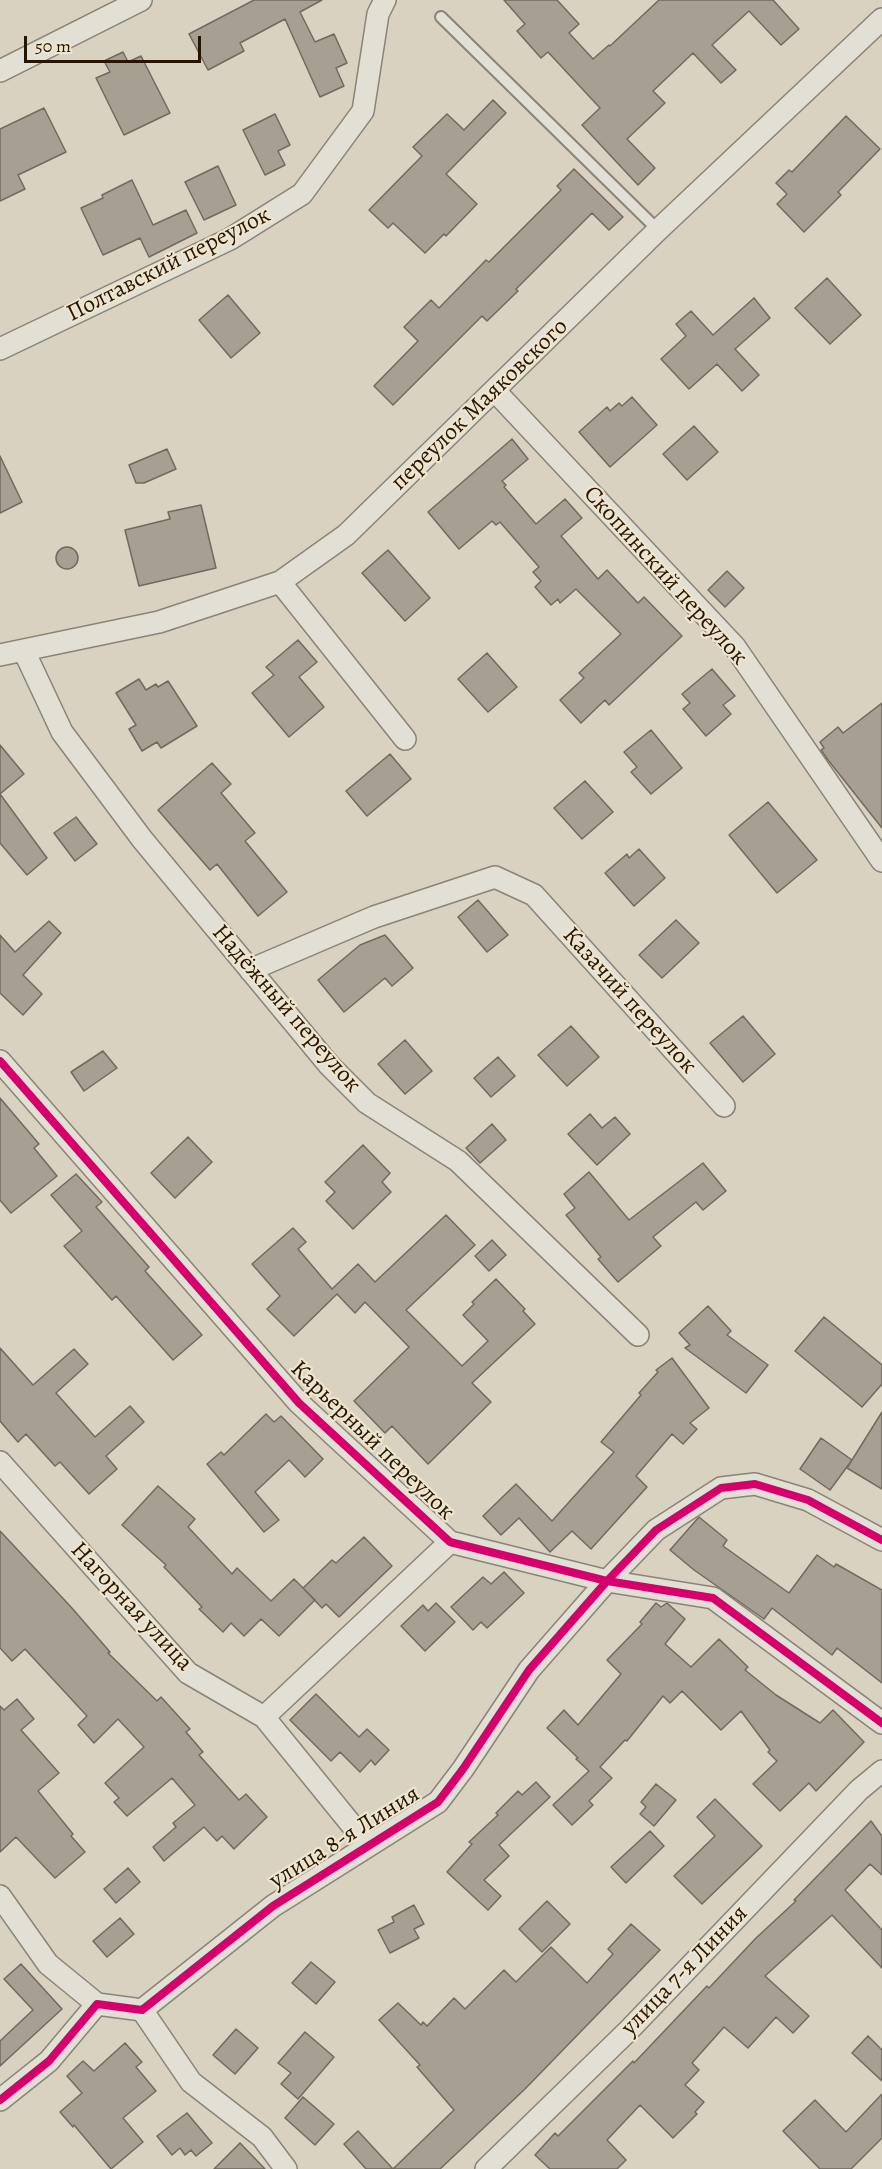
<!DOCTYPE html>
<html>
<head>
<meta charset="utf-8">
<style>
  body { margin:0 }
  #map { position:relative; width:882px; height:2169px; overflow:hidden; background:#dad2c0; font-family:Alegreya,serif }
  canvas { display:block }
  .scale { position:absolute; left:24px; top:36px; width:177px; height:27px; box-sizing:border-box; border:3px solid #271502; border-top:0; padding-left:8px; font-size:18px; line-height:21px; white-space:nowrap; color:#271502; -webkit-text-stroke:4px #eee5cf; paint-order:stroke }
</style>
</head>
<body>
<div id="map">
<canvas width="882" height="2169"></canvas>
<div class="scale">50 m</div>
</div>
<script>
const ctx = document.querySelector('canvas').getContext('2d');
ctx.lineJoin = 'round';
function paint(path, color) {
  ctx.fillStyle = color;
  ctx.fill(path, 'evenodd');
}
function shape(rows) {
  const path = new Path2D();
  for (const r of rows) {
    if (r.length === 3) {
      path.moveTo(r[0] + r[2], r[1]);
      path.arc(r[0], r[1], r[2], 0, 2 * Math.PI);
      continue;
    }
    path.moveTo(r[0], r[1]);
    for (let i = 2; i < r.length; i += 2) path.lineTo(r[i], r[i + 1]);
  }
  return path;
}
function stroke(path, color, width, dash) {
  ctx.strokeStyle = color;
  ctx.lineWidth = width;
  ctx.lineCap = dash ? 'butt' : 'round';
  ctx.setLineDash(dash || []);
  ctx.stroke(path);
}
function label(font, color, halo, rows, align = 'center') {
  ctx.font = font + ' Alegreya,serif';
  ctx.lineWidth = 4.5;
  ctx.setLineDash([]);
  ctx.textBaseline = 'middle';
  ctx.strokeStyle = halo;
  ctx.fillStyle = color;
  for (const [text, x, y, turn = 0] of rows) {
    ctx.save();
    ctx.translate(x, y);
    ctx.rotate((+turn || 0) * Math.PI / 180);
    ctx.textAlign = isNaN(turn) ? turn : align;
    if (halo) ctx.strokeText(text, 0, 0);
    ctx.fillText(text, 0, 0);
    ctx.restore();
  }
}
const building = shape([
  [254,0,322,0,300,12,315,42,334,34,347,63,336,68,344,86,320,97,285,19,240,43,244,51,208,70,189,34,254,0],
  [504,0,557,0,579,24,569,33,593,59,609,45,610,46,659,0,773,0,799,29,781,45,749,11,712,45,736,70,721,83,693,53,653,91,665,103,627,139,655,168,638,185,582,125,600,108,548,52,541,58,517,31,525,24,504,0],
  [123,52,128,62,141,56,170,113,124,135,96,78,110,72,104,61,123,52],
  [493,100,506,113,446,174,477,204,446,236,444,234,425,253,393,223,388,228,369,210,422,156,413,147,447,114,464,130,493,100],
  [44,108,66,152,18,175,25,189,0,201,0,129,44,108],
  [275,114,290,145,278,151,285,165,265,175,243,130,275,114],
  [846,116,880,149,838,192,841,195,804,232,777,204,787,194,776,183,789,170,792,172,846,116],
  [218,166,236,205,204,220,185,182,218,166],
  [574,169,623,217,609,230,592,213,516,289,518,291,487,321,482,316,393,405,374,386,418,341,404,327,431,300,439,308,486,260,489,262,561,190,557,186,574,169],
  [132,180,153,225,186,210,197,233,149,257,140,238,103,255,81,208,103,198,102,195,132,180],
  [827,278,861,315,830,344,795,308,827,278],
  [228,295,260,333,231,358,199,320,228,295],
  [754,298,770,318,735,349,759,375,742,391,717,364,689,389,661,359,686,336,676,324,691,311,713,335,754,298],
  [632,397,657,425,610,467,579,432,607,407,610,411,619,403,622,406,632,397],
  [694,426,718,452,687,480,663,454,694,426],
  [512,439,528,459,502,481,506,485,504,487,536,524,565,499,582,518,561,536,598,579,607,570,638,603,644,597,682,636,609,705,605,700,581,723,560,700,584,678,579,673,621,634,576,589,560,603,558,599,551,605,535,587,541,581,533,572,539,567,500,522,496,525,492,521,459,549,428,512,512,439],
  [167,449,176,469,144,483,136,483,129,465,167,449],
  [0,456,22,502,0,513,0,456],
  [201,505,216,568,139,586,125,530,170,519,168,512,201,505],
  [67,558,11],
  [388,550,430,598,405,621,362,573,388,550],
  [727,571,744,588,725,607,708,590,727,571],
  [298,640,317,662,299,677,324,707,289,737,252,693,274,675,266,667,298,640],
  [487,653,517,687,488,712,458,679,487,653],
  [712,669,735,696,723,705,731,714,706,736,683,709,690,703,682,694,712,669],
  [139,679,146,690,156,684,158,687,168,681,197,726,161,748,157,742,142,751,129,729,136,725,116,693,139,679],
  [882,703,882,828,828,760,821,750,824,748,820,742,838,727,843,733,882,703],
  [651,730,682,768,651,794,631,772,637,767,624,752,651,730],
  [0,745,24,774,0,794,0,745],
  [390,754,411,779,367,816,346,791,390,754],
  [212,763,231,784,221,793,255,833,245,841,287,892,258,916,217,864,210,870,158,810,212,763],
  [585,781,613,812,582,839,554,808,585,781],
  [0,794,47,858,27,875,0,843,0,794],
  [768,802,817,860,777,893,729,835,768,802],
  [76,817,97,844,75,861,54,833,76,817],
  [639,849,665,878,634,906,605,873,627,854,629,858,639,849],
  [478,900,508,935,487,952,458,917,478,900],
  [676,920,699,943,662,978,639,955,676,920],
  [49,921,61,933,23,975,42,994,23,1015,0,993,0,935,15,952,49,921],
  [385,935,413,968,392,986,385,978,344,1012,318,980,360,945,385,935],
  [743,1016,775,1054,743,1082,710,1043,743,1016],
  [571,1026,599,1057,567,1086,538,1055,571,1026],
  [405,1040,432,1071,405,1094,378,1064,405,1040],
  [103,1051,117,1068,84,1091,71,1072,103,1051],
  [498,1057,515,1076,491,1097,474,1078,498,1057],
  [0,1098,39,1144,34,1148,57,1176,11,1213,0,1200,0,1098],
  [590,1114,602,1128,615,1117,630,1134,597,1165,568,1134,590,1114],
  [492,1124,506,1140,480,1163,466,1148,492,1124],
  [188,1137,212,1162,175,1198,151,1173,188,1137],
  [363,1145,390,1173,382,1182,391,1192,353,1229,326,1201,335,1192,325,1182,363,1145],
  [703,1163,726,1191,703,1210,696,1202,653,1237,661,1246,618,1282,598,1259,601,1257,566,1215,575,1208,564,1194,589,1172,629,1220,703,1163],
  [76,1174,102,1202,96,1207,149,1267,145,1271,202,1335,173,1360,116,1296,112,1300,64,1246,82,1231,51,1195,76,1174],
  [446,1215,475,1245,406,1310,462,1366,488,1341,463,1315,474,1304,472,1302,496,1279,525,1309,523,1311,535,1324,472,1383,491,1402,428,1464,392,1426,385,1433,354,1401,409,1347,365,1302,355,1313,337,1294,294,1336,267,1309,280,1296,252,1264,293,1228,306,1242,298,1249,332,1289,358,1264,375,1282,446,1215],
  [492,1240,506,1255,489,1271,475,1256,492,1240],
  [708,1306,731,1331,727,1335,768,1365,746,1393,685,1348,690,1345,679,1333,708,1306],
  [824,1317,882,1365,882,1384,862,1407,795,1351,824,1317],
  [0,1348,33,1385,74,1349,88,1364,56,1393,95,1437,130,1406,144,1422,106,1456,117,1469,89,1494,60,1462,55,1466,26,1434,18,1442,0,1421,0,1348],
  [672,1358,709,1408,690,1423,697,1429,683,1444,672,1434,636,1476,647,1487,591,1549,572,1531,550,1552,519,1518,501,1535,483,1516,516,1484,552,1521,614,1452,601,1442,641,1395,639,1393,658,1372,656,1370,672,1358],
  [882,1412,882,1489,847,1468,882,1412],
  [266,1414,274,1422,281,1416,323,1459,305,1477,289,1460,255,1492,279,1520,264,1532,207,1464,221,1452,224,1455,266,1414],
  [821,1438,852,1460,830,1490,800,1469,821,1438],
  [158,1486,195,1519,188,1527,232,1574,237,1568,271,1601,294,1579,315,1600,279,1636,261,1619,244,1636,231,1623,223,1632,199,1609,202,1607,164,1567,166,1565,122,1525,158,1486],
  [699,1517,727,1540,723,1546,789,1593,817,1555,834,1567,836,1564,882,1590,882,1683,837,1648,832,1655,772,1608,764,1619,694,1570,670,1550,699,1517],
  [0,1531,71,1607,110,1652,108,1653,157,1701,161,1697,190,1729,186,1732,203,1752,199,1755,239,1800,246,1794,267,1817,234,1849,222,1836,217,1841,204,1827,164,1861,153,1847,176,1827,173,1823,195,1805,172,1778,127,1816,114,1802,119,1798,105,1783,144,1747,118,1719,94,1743,78,1725,87,1716,25,1649,12,1661,0,1648,0,1531],
  [364,1537,392,1566,339,1617,326,1604,322,1608,303,1588,332,1560,336,1563,364,1537],
  [504,1572,524,1593,487,1628,481,1622,473,1630,451,1607,483,1577,491,1584,504,1572],
  [436,1603,455,1622,425,1651,401,1626,423,1605,428,1611,436,1603],
  [656,1603,661,1607,667,1603,685,1619,665,1644,691,1667,719,1639,748,1667,745,1670,776,1695,820,1723,833,1710,864,1742,816,1791,809,1783,780,1811,753,1784,777,1761,768,1752,770,1750,741,1711,721,1730,682,1691,670,1703,663,1696,627,1741,625,1740,600,1767,612,1778,589,1801,593,1805,572,1825,553,1805,589,1771,576,1759,578,1758,547,1728,564,1710,578,1725,621,1674,607,1660,642,1624,640,1622,656,1603],
  [316,1694,359,1737,367,1729,389,1750,375,1765,371,1760,360,1772,340,1752,331,1761,290,1720,316,1694],
  [17,1699,34,1719,21,1730,59,1773,38,1791,73,1834,71,1836,85,1852,55,1878,16,1837,0,1852,0,1706,4,1710,17,1699],
  [536,1782,550,1797,499,1845,509,1856,484,1880,501,1896,488,1910,447,1872,472,1844,469,1842,498,1815,496,1813,518,1791,522,1795,536,1782],
  [656,1784,676,1800,654,1826,640,1814,646,1807,641,1802,656,1784],
  [715,1799,762,1846,702,1904,674,1876,715,1836,697,1817,715,1799],
  [871,1821,882,1836,882,1875,870,1864,845,1890,882,1930,882,1968,832,1915,765,1976,809,2016,793,2033,776,2017,748,2048,724,2027,692,2063,699,2070,685,2085,704,2102,695,2112,697,2114,673,2138,640,2105,607,2140,626,2160,617,2169,550,2169,535,2155,555,2133,558,2136,633,2061,634,2063,707,1986,709,1988,756,1938,796,1901,794,1900,871,1821],
  [650,1831,664,1846,626,1883,611,1867,650,1831],
  [128,1868,140,1882,116,1903,104,1889,128,1868],
  [547,1901,570,1924,542,1952,519,1929,547,1901],
  [414,1905,424,1924,414,1929,419,1938,390,1953,378,1930,394,1922,392,1917,414,1905],
  [120,1918,134,1934,107,1957,93,1941,120,1918],
  [631,1924,660,1950,525,2089,440,2169,366,2169,344,2144,358,2131,393,2169,454,2110,417,2067,420,2065,379,2020,398,2003,421,2025,423,2022,427,2026,454,1998,465,2009,504,1970,516,1982,551,1947,587,1983,613,1954,608,1949,631,1924],
  [311,1962,335,1982,316,2004,292,1983,311,1962],
  [21,1964,62,2009,0,2066,0,2041,33,2010,4,1979,21,1964],
  [236,2029,258,2048,235,2074,213,2055,236,2029],
  [305,2032,334,2057,298,2099,281,2084,291,2073,278,2063,305,2032],
  [868,2036,882,2050,882,2081,852,2053,868,2036],
  [125,2043,142,2062,136,2067,156,2091,123,2118,143,2142,111,2169,74,2125,73,2127,60,2112,82,2093,67,2076,83,2061,94,2071,125,2043],
  [882,2094,882,2138,851,2169,820,2169,783,2131,815,2100,846,2132,882,2094],
  [303,2097,334,2124,315,2145,285,2118,303,2097],
  [187,2113,212,2143,196,2156,191,2150,185,2155,180,2148,172,2155,157,2136,187,2113],
  [240,2143,265,2169,214,2169,240,2143]
]);
const service = shape([
  [441,17,658,230]
]);
const minor = shape([
  [0,71,141,0],
  [0,349,230,239,302,194,363,111,378,14,385,0],
  [495,391,735,647,882,861],
  [280,582,405,739],
  [24,651,62,732,142,839,329,1065,367,1103,458,1161,638,1335],
  [0,655,159,622,280,582,346,535,658,230,882,19],
  [250,970,374,917,495,877,534,895,724,1106],
  [0,1061,299,1403,450,1542,607,1581,713,1598,882,1723],
  [0,1462,188,1673,264,1717,368,1845],
  [264,1717,450,1542],
  [0,1896,48,1964,97,2004],
  [142,2010,191,2082,262,2137,286,2169],
  [0,2100,49,2061,97,2004,142,2010,273,1906,438,1802,463,1769,529,1670,607,1581,656,1530,721,1488,755,1484,808,1500,882,1540],
  [486,2169,629,2030,859,1790,882,1771]
]);
const cycleway = shape([
  [0,1061,299,1403,450,1542,607,1581,713,1598,882,1723],
  [0,2100,49,2061,97,2004,142,2010,273,1906,438,1802,463,1769,529,1670,607,1581,656,1530,721,1488,755,1484,808,1500,882,1540]
]);
const streetNames = [
  ["Полтавский переулок",169,265,-27],
  ["переулок Маяковского",480,405,-44],
  ["Скопинский переулок",665,576,48],
  ["Казачий переулок",629,1001,48],
  ["Надёжный переулок",286,1009,49],
  ["Карьерный переулок",372,1441,44],
  ["Нагорная улица",131,1607,47],
  ["улица 8-я Линия",345,1838,-32],
  ["улица 7-я Линия",685,1971,-46]
];
paint(building, '#a69f92');
stroke(building, '#716a5e', 1.5);
stroke(service, '#8a8477', 14);
stroke(minor, '#8a8477', 24);
stroke(service, '#e2dfd5', 10);
stroke(minor, '#e2dfd5', 21);
stroke(cycleway, '#d6006c', 8);
label('24px', '#271502', '#eee5cf', streetNames);
</script>
</body>
</html>
